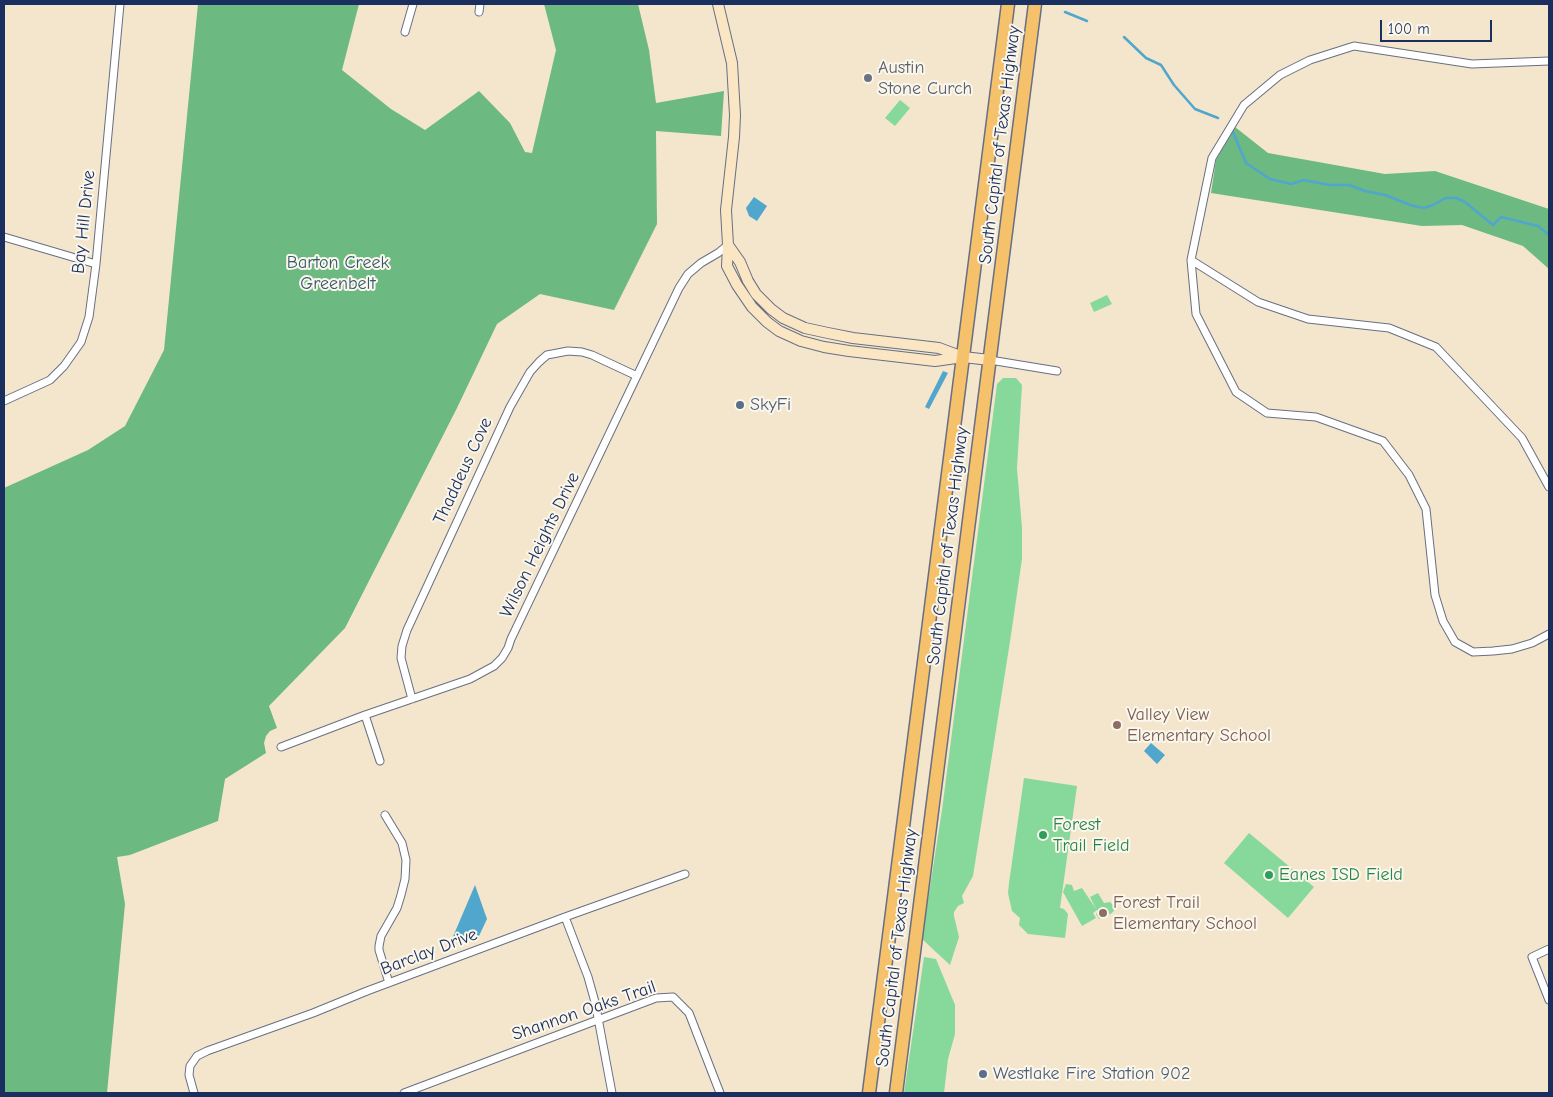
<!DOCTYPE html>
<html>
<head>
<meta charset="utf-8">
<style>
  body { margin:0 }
  #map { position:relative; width:1553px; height:1097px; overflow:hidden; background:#f3e6cc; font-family:"Comic Neue",sans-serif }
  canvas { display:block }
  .frame { position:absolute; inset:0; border:5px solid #1b2f5e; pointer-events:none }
  .scale { position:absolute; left:1380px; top:20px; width:112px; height:22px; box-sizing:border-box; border:2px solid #1b2f5e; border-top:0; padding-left:6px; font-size:15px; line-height:18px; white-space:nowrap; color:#1b2f5e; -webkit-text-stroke:4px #fbf7ec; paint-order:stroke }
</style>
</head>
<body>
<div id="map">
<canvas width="1553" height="1097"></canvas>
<div class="frame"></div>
<div class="scale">100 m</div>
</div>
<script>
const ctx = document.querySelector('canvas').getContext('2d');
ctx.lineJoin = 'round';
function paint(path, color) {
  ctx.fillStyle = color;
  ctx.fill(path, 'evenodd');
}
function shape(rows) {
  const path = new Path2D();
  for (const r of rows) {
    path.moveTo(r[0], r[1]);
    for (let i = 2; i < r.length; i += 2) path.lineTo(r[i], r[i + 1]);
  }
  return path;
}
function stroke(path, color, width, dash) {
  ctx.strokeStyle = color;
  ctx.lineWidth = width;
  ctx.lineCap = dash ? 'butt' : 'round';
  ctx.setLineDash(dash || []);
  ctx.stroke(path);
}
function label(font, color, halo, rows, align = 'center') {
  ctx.font = font + ' "Comic Neue",sans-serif';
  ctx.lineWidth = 4;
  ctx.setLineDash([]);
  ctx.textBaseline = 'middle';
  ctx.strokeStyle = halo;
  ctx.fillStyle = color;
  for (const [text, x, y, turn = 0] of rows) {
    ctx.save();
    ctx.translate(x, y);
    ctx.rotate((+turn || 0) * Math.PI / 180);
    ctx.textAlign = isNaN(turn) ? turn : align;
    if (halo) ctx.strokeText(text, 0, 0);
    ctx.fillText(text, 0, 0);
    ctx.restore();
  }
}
const green = shape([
  [900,100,910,108,895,126,885,118],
  [1107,295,1112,304,1094,312,1090,303],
  [1003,378,1016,378,1022,385,1017,468,1022,528,1022,559,1011,635,973,876,962,896,964,903,958,906,954,912,954,916,959,937,950,965,922,939,942,810,997,384],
  [1024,778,1077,786,1060,908,1064,909,1068,914,1065,938,1028,934,1019,925,1020,918,1012,911,1008,893,1009,883],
  [1249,833,1314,887,1288,918,1224,863],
  [1066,884,1072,885,1074,891,1082,888,1096,909,1090,897,1098,893,1104,903,1110,902,1116,908,1112,913,1099,919,1096,914,1098,911,1097,910,1093,913,1096,918,1082,926,1063,892],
  [924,957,936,959,955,1005,955,1034,948,1059,944,1093,904,1093]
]);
const forest = shape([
  [198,4,359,4,342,70,391,109,425,130,479,91,510,123,525,152,532,153,556,50,544,4,638,4,649,50,656,103,724,91,721,136,656,131,657,224,614,310,540,294,497,324,457,408,345,628,269,706,277,728,270,731,266,736,264,743,266,753,225,779,218,821,130,855,117,857,125,904,107,1093,4,1093,4,488,88,450,125,426,164,350],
  [1235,127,1268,153,1385,174,1435,171,1549,209,1549,269,1523,246,1462,225,1422,226,1211,193,1216,160]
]);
const water = shape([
  [754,197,767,206,757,221,749,216,746,208],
  [943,371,948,373,929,409,925,407],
  [1151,743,1165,755,1157,764,1144,751],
  [475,885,487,919,479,936,462,943,452,939]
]);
const stream = shape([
  [1065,12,1087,21],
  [1124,37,1146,58,1161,65,1174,85,1195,109,1218,118],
  [1233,132,1246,163,1270,179,1291,184,1304,180,1329,185,1349,185,1365,191,1385,195,1413,206,1424,208,1433,205,1446,198,1456,198,1465,202,1493,225,1501,217,1538,226,1549,235]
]);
const street = shape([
  [479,12,480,4],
  [405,32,413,4],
  [4,237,96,264],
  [1191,260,1212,158,1244,105,1280,75,1310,60,1354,46,1472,64,1549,61],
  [990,360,1057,371],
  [4,401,50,380,64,366,81,342,89,317,96,264,120,4],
  [1549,487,1522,438,1436,347,1389,328,1308,319,1258,302,1191,260,1196,314,1236,392,1267,413,1316,417,1383,441,1409,475,1426,509,1435,595,1443,621,1455,642,1473,652,1493,651,1512,649,1532,643,1549,634],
  [412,699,401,658,402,646,407,630,510,407,530,372,539,362,547,355,568,351,582,352,592,355,637,376],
  [365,715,380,761],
  [281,747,365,715,470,679,494,666,502,658,508,648,511,639,679,288,688,274,701,263,718,253,728,245],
  [385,815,402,843,406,860,405,879,401,895,397,908,381,936,379,946,379,950,389,983],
  [565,917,588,977,595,1002,612,1093],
  [1549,949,1532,957,1549,1000],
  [194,1093,189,1075,190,1066,197,1056,207,1051,313,1013,367,991,565,917,685,874],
  [404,1093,656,998,673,997,689,1013,720,1093]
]);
const secondary = shape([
  [718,4,732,63,735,115,734,137,726,210,728,245,727,266,737,285,752,307,767,322,779,331,801,341,824,347,849,351,935,361,963,357],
  [728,245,740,262,748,281,756,294,771,309,783,318,805,328,828,333,853,338,939,348,963,357,990,360]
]);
const highway = shape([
  [869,1093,1008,4],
  [896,1093,1035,4]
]);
const markers = [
  [868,78,5,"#6b7280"],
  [740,405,5,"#5c6f8a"],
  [1117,725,5,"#8d6e63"],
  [1043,835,5,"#2e9e5b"],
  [1269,875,5,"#2e9e5b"],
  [1103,913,5,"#8d6e63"],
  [983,1074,5,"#5c6f8a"]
];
const worshipNames = [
  ["Austin",878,68],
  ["Stone Curch",878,89]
];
const streetNames = [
  ["South Capital of Texas Highway",1000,145,-83],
  ["Bay Hill Drive",84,222,-84],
  ["Thaddeus Cove",463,471,-65],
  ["Wilson Heights Drive",540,545,-64],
  ["South Capital of Texas Highway",948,546,-83],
  ["South Capital of Texas Highway",897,948,-83],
  ["Barclay Drive",429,952,-21],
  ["Shannon Oaks Trail",584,1011,-19]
];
const parkNames = [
  ["Barton Creek",338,263],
  ["Greenbelt",338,284]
];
const serviceNames = [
  ["SkyFi",750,405],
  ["Westlake Fire Station 902",993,1074]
];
const educationNames = [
  ["Valley View",1127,715],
  ["Elementary School",1127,736],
  ["Forest Trail",1113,903],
  ["Elementary School",1113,924]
];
const leisureNames = [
  ["Forest",1053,825],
  ["Trail Field",1053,846],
  ["Eanes ISD Field",1279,875]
];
paint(green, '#86d99a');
paint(forest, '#6cb982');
paint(water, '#50a6cd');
stroke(stream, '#50a6cd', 2.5);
stroke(street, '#676f84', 9);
stroke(secondary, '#676f84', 12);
stroke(highway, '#676f84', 15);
stroke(street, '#fff', 7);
stroke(secondary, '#fbe6c4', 10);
stroke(highway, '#f6c16b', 12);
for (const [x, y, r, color] of markers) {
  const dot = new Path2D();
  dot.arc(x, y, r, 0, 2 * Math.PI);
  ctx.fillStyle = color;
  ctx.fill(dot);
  stroke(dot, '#fbf7ec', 2);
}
label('18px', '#5b616d', '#fbf7ec', worshipNames, 'left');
label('18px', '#1b2f5e', '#fbf7ec', streetNames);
label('18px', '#365a6d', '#fbf7ec', parkNames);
label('18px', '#4e5e75', '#fbf7ec', serviceNames, 'left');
label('18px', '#785e54', '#fbf7ec', educationNames, 'left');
label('18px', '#27864d', '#fbf7ec', leisureNames, 'left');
</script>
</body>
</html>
